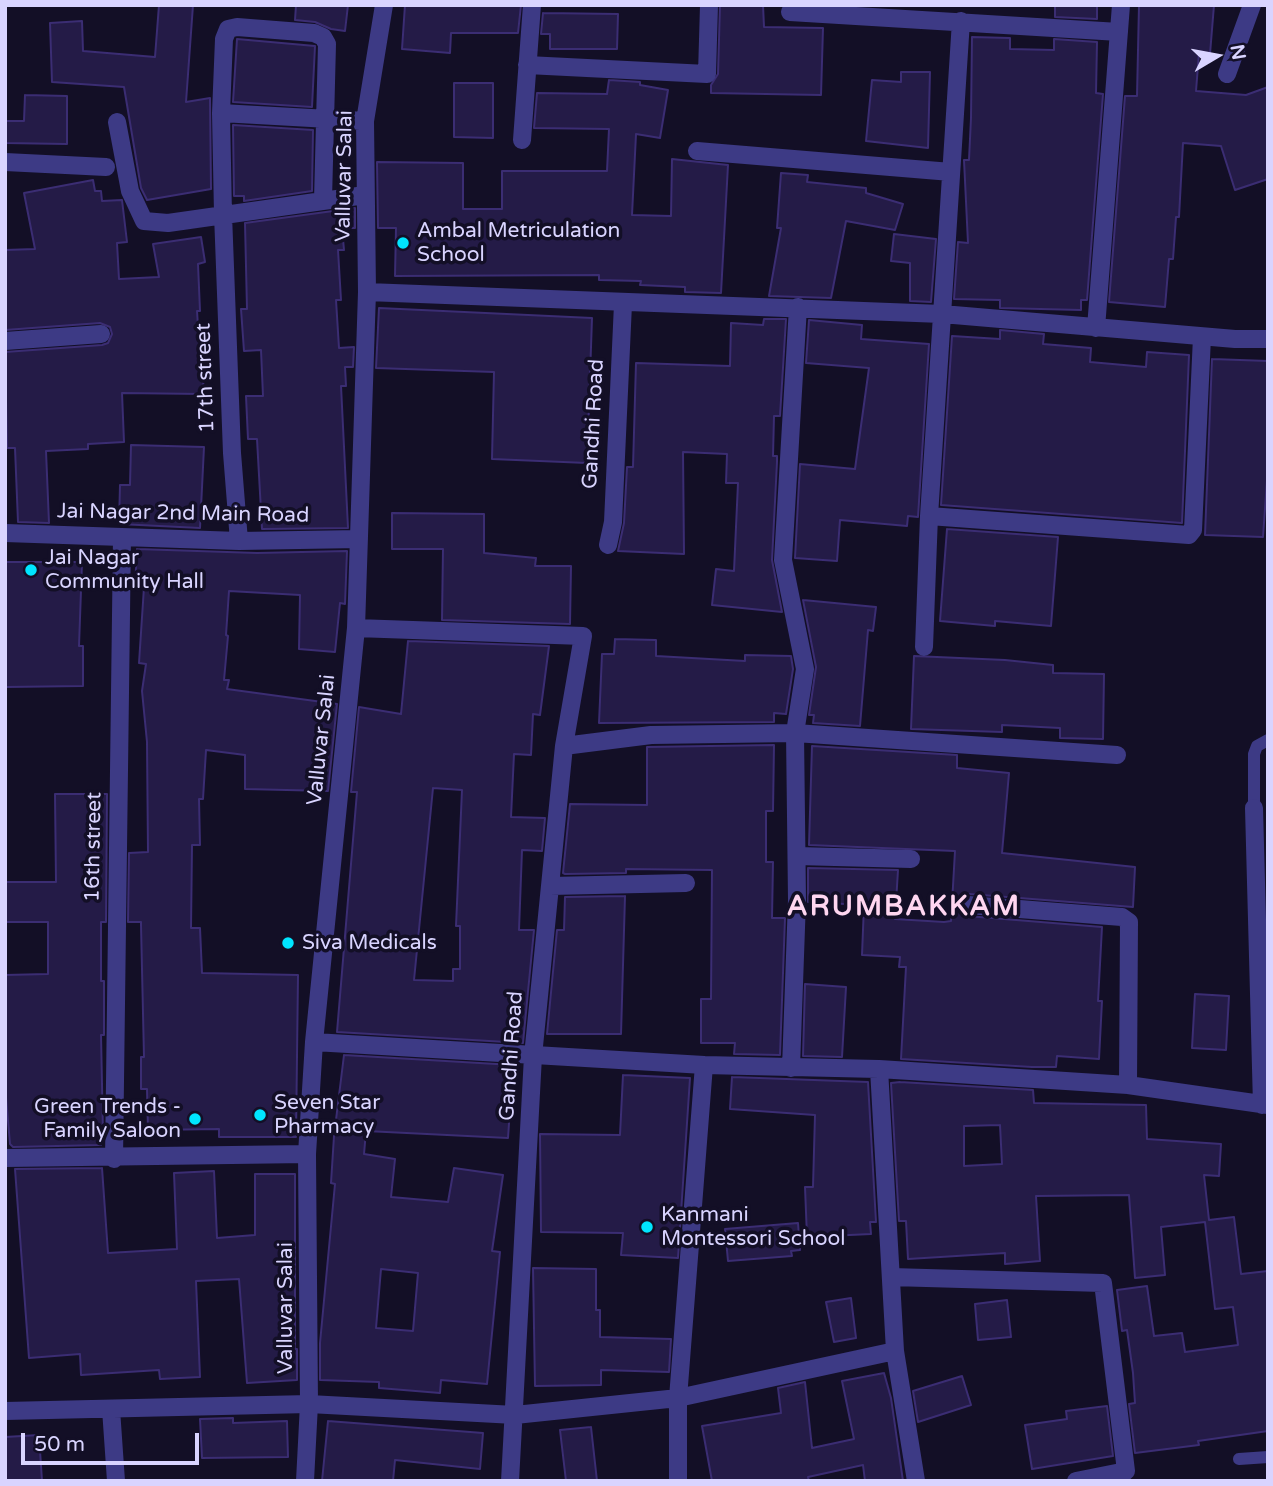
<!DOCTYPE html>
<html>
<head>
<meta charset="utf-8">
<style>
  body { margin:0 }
  #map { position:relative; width:1273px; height:1486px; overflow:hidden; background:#130f26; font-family:"Varela Round",sans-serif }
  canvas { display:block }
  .frame { position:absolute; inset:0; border:7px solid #d9d4ff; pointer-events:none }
  .north { position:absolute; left:1182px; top:21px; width:70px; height:70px; -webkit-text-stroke:5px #130f26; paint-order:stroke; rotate:80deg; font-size:19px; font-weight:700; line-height:28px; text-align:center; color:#d9d4ff }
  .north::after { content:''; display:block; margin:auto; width:24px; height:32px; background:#d9d4ff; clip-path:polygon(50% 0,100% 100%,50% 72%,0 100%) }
  .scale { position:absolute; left:21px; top:1433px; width:178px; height:32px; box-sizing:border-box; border:4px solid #d9d4ff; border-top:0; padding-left:9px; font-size:21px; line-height:24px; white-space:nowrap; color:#d9d4ff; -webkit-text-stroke:5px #130f26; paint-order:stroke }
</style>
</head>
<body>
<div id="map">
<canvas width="1273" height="1486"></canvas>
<div class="frame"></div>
<div class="north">N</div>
<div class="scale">50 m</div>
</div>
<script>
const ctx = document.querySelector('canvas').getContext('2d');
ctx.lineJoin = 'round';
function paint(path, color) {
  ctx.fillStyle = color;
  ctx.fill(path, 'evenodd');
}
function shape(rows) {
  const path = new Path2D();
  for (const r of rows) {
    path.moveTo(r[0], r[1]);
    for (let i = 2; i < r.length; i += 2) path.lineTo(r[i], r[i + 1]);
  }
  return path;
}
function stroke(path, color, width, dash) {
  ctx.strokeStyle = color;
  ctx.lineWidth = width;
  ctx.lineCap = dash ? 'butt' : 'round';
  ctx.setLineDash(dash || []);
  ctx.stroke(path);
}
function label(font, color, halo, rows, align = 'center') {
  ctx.font = font + ' "Varela Round",sans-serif';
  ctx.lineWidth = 7;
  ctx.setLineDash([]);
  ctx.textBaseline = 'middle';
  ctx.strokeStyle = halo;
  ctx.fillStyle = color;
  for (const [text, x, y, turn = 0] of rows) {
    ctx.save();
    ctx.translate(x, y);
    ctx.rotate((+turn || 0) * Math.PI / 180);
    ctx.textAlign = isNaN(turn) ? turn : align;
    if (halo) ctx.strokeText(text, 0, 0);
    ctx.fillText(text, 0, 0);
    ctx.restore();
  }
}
const building = shape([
  [159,5,193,5,186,102,210,98,211,189,147,200,141,188,124,87,52,82,50,23,82,21,83,51,155,57,159,5],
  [296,5,348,5,345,31,331,29,315,22,295,20,296,5],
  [405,5,521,5,518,33,451,33,450,53,402,49,405,5],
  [720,5,763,5,764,27,823,28,821,95,711,93,711,85,718,74,720,5],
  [1055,5,1097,5,1097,19,1055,17,1055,5],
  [1139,5,1214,5,1210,54,1199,53,1196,91,1246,95,1268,87,1268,179,1235,190,1221,146,1183,143,1179,217,1176,217,1173,259,1169,259,1165,307,1109,302,1125,96,1137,96,1139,5],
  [543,13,618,14,617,49,550,49,550,34,541,34,543,13],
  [972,37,1010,38,1010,49,1054,50,1054,39,1097,42,1096,93,1103,94,1087,300,1081,300,1081,310,1000,308,1000,300,954,299,958,242,968,243,964,160,969,160,971,118,972,37],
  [237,39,315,46,312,107,233,102,237,39],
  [901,72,930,72,928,148,866,141,872,80,901,82,901,72],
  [609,80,640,82,640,85,668,90,660,138,636,134,632,215,671,216,672,159,728,165,721,293,685,292,685,287,640,285,641,281,599,280,599,275,395,276,396,228,378,228,377,162,463,163,463,209,502,209,502,171,607,171,609,129,534,128,537,93,607,94,609,80],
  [454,83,493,83,493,138,454,137,454,83],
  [25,95,67,96,67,144,5,143,5,121,24,121,25,95],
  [233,125,313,130,312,191,244,201,244,196,234,196,233,125],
  [781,173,808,175,807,182,866,188,866,193,903,204,895,230,846,221,831,298,769,296,781,228,777,228,781,173],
  [93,180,95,191,101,191,102,201,122,200,127,242,117,243,119,279,159,277,153,244,201,237,205,262,198,264,200,311,197,311,200,357,204,357,203,394,122,393,124,442,88,444,88,449,46,451,49,523,18,522,15,448,7,448,5,352,102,345,108,343,112,334,110,327,100,323,5,330,5,250,35,249,24,193,93,180],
  [355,208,355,228,342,228,344,250,338,250,341,300,336,300,339,348,354,347,353,367,345,367,346,386,341,386,348,528,262,529,257,439,248,439,246,396,263,396,261,350,244,351,241,309,247,309,245,223,355,208],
  [894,234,936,239,931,302,910,301,910,263,891,261,894,234],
  [379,308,592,318,587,463,492,459,494,372,376,368,379,308],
  [764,319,786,319,780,416,774,416,773,456,777,456,777,462,772,560,782,612,712,605,716,569,734,571,738,483,726,483,727,454,683,452,684,554,618,551,624,523,627,467,633,467,636,363,730,366,731,323,763,325,764,319],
  [809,320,862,325,861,339,929,344,918,517,908,516,907,526,840,520,837,561,795,558,800,464,855,469,869,368,806,363,809,320],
  [1000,330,1044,334,1043,344,1091,348,1090,362,1146,367,1147,352,1189,355,1182,523,941,505,952,336,1000,339,1000,330],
  [1212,359,1268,361,1268,466,1263,537,1205,535,1212,359],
  [131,445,204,447,200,528,119,524,120,485,130,485,131,445],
  [392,513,484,514,484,553,536,558,535,566,571,566,570,624,442,620,443,549,392,549,392,513],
  [947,529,1058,537,1051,626,995,621,995,626,940,621,947,529],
  [137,549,257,553,347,551,345,604,340,603,335,652,299,649,300,595,229,591,226,635,228,636,224,680,229,680,227,689,337,704,328,791,245,789,245,755,206,750,203,799,199,799,200,845,192,845,191,928,200,928,202,973,298,975,296,1137,219,1137,219,1129,148,1130,147,1089,141,1089,141,1057,144,1057,141,925,141,922,128,922,129,853,148,852,147,742,142,691,146,664,139,663,144,587,135,587,137,549],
  [5,562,82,562,79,646,83,646,83,686,5,687,5,562],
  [803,600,876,607,873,631,868,630,860,726,813,723,814,715,809,715,816,667,803,600],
  [615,639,656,640,656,656,745,661,745,655,791,656,793,669,786,714,774,713,774,722,599,723,602,654,614,654,615,639],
  [408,641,549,646,540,715,533,714,531,755,514,754,511,817,545,818,542,851,522,850,519,930,534,930,523,1043,337,1032,357,792,351,792,359,707,401,714,408,641],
  [433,788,462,790,456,926,460,926,460,969,453,969,453,981,414,980,433,788],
  [914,656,1005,660,1053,665,1053,673,1104,674,1103,739,1060,738,1060,728,1002,725,1002,732,911,729,914,656],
  [774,745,773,811,766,811,766,862,773,862,772,918,785,918,780,1055,734,1054,735,1043,701,1043,701,999,711,999,712,870,626,869,626,873,565,874,563,873,570,804,647,805,647,747,774,745],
  [812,746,957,755,957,768,1009,773,1002,853,1135,867,1133,907,969,894,963,895,957,903,958,910,967,916,1102,927,1098,1001,1102,1001,1099,1059,1057,1056,1056,1067,1032,1067,901,1059,906,967,899,967,900,957,862,955,864,905,808,902,808,868,898,870,895,919,944,922,951,921,955,851,809,845,812,746],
  [55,794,107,794,106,922,101,922,101,981,104,981,104,1035,101,1035,103,1134,100,1134,101,1145,13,1147,10,1144,5,1086,5,975,48,974,48,922,5,922,5,882,56,882,55,794],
  [625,896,621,1034,547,1034,557,930,564,930,565,897,625,896],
  [805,984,846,987,842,1057,803,1056,805,984],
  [1195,994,1229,996,1226,1050,1192,1048,1195,994],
  [344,1055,513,1065,508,1138,366,1131,364,1154,395,1159,391,1197,448,1202,454,1168,503,1175,492,1251,500,1252,487,1384,441,1380,440,1393,379,1388,379,1382,320,1380,320,1343,335,1184,331,1183,334,1136,344,1055],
  [381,1269,418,1273,413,1331,376,1328,381,1269],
  [623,1075,690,1078,678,1258,621,1255,623,1233,541,1232,540,1134,620,1135,623,1075],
  [732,1077,868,1082,876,1222,870,1222,871,1234,807,1237,805,1187,813,1187,815,1115,730,1109,732,1077],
  [900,1082,1033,1090,1034,1103,1146,1105,1147,1139,1221,1144,1219,1176,1204,1175,1209,1220,1234,1217,1241,1274,1268,1271,1268,1431,1198,1441,1199,1445,1135,1453,1129,1404,1135,1403,1133,1373,1127,1330,1122,1331,1117,1290,1147,1286,1154,1336,1182,1333,1185,1352,1238,1345,1233,1307,1215,1309,1205,1222,1161,1227,1165,1275,1135,1278,1129,1195,1036,1196,1040,1261,1005,1264,1005,1253,908,1259,906,1221,899,1221,891,1083,900,1082],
  [1000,1125,1002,1164,964,1166,964,1126,1000,1125],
  [102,1168,108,1253,177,1249,174,1173,214,1171,217,1238,255,1235,255,1174,295,1174,295,1349,297,1349,297,1380,247,1383,239,1279,196,1281,200,1377,160,1379,159,1370,81,1375,80,1354,29,1358,15,1169,102,1168],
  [798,1223,800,1250,791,1251,792,1256,728,1261,725,1229,798,1223],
  [533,1268,596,1269,596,1310,600,1310,600,1337,671,1339,669,1372,601,1370,601,1385,535,1386,533,1268],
  [851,1298,856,1338,834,1342,826,1302,851,1298],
  [1007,1300,1011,1337,978,1340,975,1304,1007,1300],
  [884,1373,891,1398,903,1481,865,1481,863,1465,808,1477,809,1481,712,1481,702,1426,781,1413,778,1388,805,1382,812,1448,854,1439,842,1381,884,1373],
  [962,1376,971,1405,918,1422,913,1391,962,1376],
  [1107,1406,1113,1456,1032,1469,1025,1425,1067,1419,1066,1411,1107,1406],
  [233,1418,233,1423,287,1421,288,1457,202,1458,200,1419,233,1418],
  [328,1421,483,1433,480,1469,395,1460,393,1481,322,1481,328,1421],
  [591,1427,597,1481,566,1481,560,1430,591,1427],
  [39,1435,42,1481,5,1481,5,1437,39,1435]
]);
const service = shape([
  [1254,808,1254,754,1257,746,1268,740],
  [1239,1459,1268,1457]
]);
const minor = shape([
  [790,12,1119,32],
  [527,65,707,74,709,5],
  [1227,74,1252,5],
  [221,113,365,121],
  [117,122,130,191,144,221,168,223,365,195],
  [522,140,532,5],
  [697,151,951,172],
  [5,162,106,167],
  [367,292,942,314,1235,339,1268,339],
  [1096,328,1121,5],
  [5,341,101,334],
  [929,516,1189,535,1193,530,1202,337],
  [5,533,239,541,359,539],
  [239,541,232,453,223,214,221,113,224,39,228,29,237,27,314,33,323,37,327,44,323,200],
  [608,545,613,522,623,304],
  [356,628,583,636,564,746,533,1056,510,1481],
  [924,647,929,516,961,21],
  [564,746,651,735,795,733,1117,755],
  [1254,808,1262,1105],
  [797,856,911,859],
  [550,886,686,883],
  [968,905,1122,917,1129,922,1128,1085],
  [314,1042,704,1065,879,1069,1128,1085,1268,1105],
  [791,1068,797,900,795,733,805,669,783,560,798,307],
  [879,1069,895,1351,916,1481],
  [5,1158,307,1154],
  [114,1159,122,537],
  [891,1277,1103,1283,1126,1471,1076,1481],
  [111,1409,116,1481],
  [5,1411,309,1404,515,1415,678,1398,895,1351],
  [305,1481,309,1404,307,1154,314,1042,356,628,367,292,365,121,384,5],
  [678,1481,678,1398,704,1065]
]);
const markers = [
  [403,243,7,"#00e5ff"],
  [31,570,7,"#00e5ff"],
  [288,943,7,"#00e5ff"],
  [260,1115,7,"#00e5ff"],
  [195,1119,7,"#00e5ff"],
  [647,1227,7,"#00e5ff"]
];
const streetNames = [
  ["Valluvar Salai",345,176,-89],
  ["17th street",206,378,-92],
  ["Gandhi Road",594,424,-87],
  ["Jai Nagar 2nd Main Road",183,514,1],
  ["Valluvar Salai",322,740,-84],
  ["16th street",94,847,-89],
  ["Gandhi Road",512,1056,-86],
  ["Valluvar Salai",286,1308,-90]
];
const poiNames = [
  ["Ambal Metriculation",417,231],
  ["School",417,255],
  ["Jai Nagar",45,558],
  ["Community Hall",45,582],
  ["Siva Medicals",302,943],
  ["Seven Star",274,1103],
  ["Pharmacy",274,1127],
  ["Green Trends -",181,1107,"right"],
  ["Family Saloon",181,1131,"right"],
  ["Kanmani",661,1215],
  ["Montessori School",661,1239]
];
const districtNames = [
  ["ARUMBAKKAM",904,908]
];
paint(building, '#241b47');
stroke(building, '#3b2d73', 2);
stroke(service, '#3d3a85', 12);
stroke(minor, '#3d3a85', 18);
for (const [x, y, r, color] of markers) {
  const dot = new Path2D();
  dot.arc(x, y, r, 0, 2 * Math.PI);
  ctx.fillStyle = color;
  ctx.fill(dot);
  stroke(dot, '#130f26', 2.5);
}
label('21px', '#d9d4ff', '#130f26', streetNames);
label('21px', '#d9d4ff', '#130f26', poiNames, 'left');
ctx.letterSpacing = '2px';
label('bold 28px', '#ffd6f0', '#130f26', districtNames);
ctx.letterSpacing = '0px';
</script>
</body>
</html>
